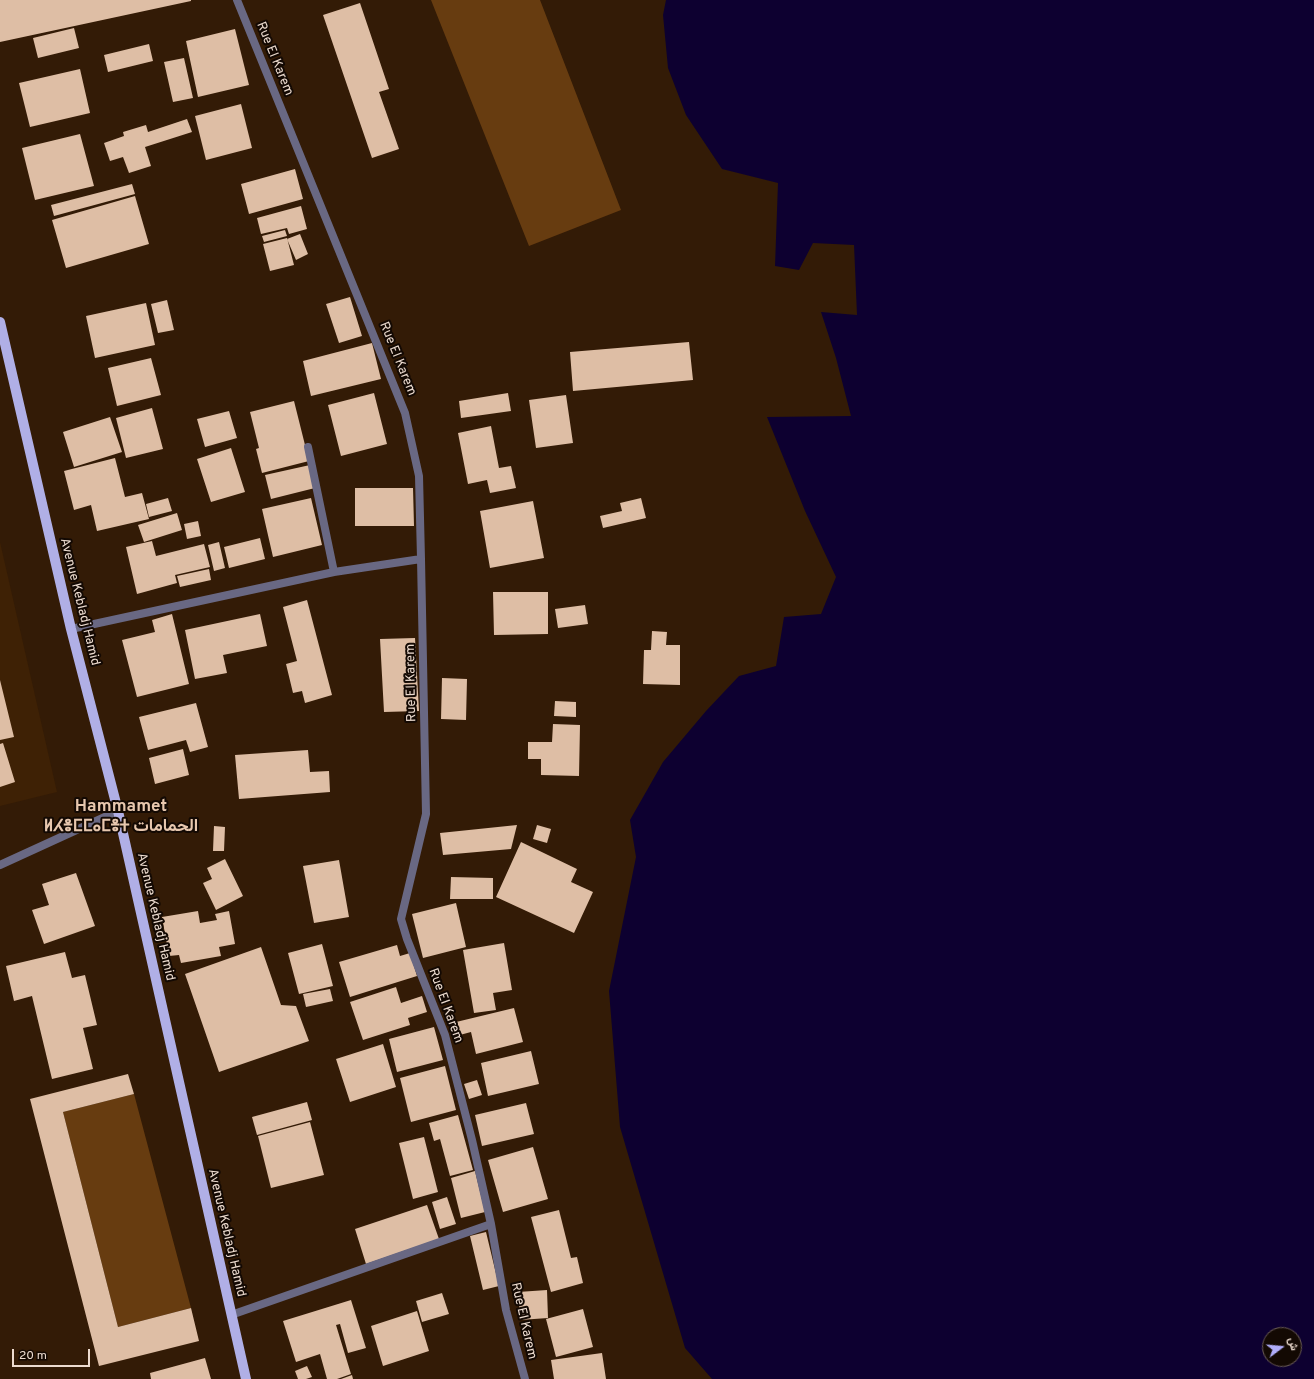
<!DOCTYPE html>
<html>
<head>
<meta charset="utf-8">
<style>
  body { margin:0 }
  #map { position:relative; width:1314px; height:1379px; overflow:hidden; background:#331b06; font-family:Overpass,Vazirmatn,sans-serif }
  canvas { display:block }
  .north { position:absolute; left:1262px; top:1327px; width:40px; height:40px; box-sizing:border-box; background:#130903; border:1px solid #6a5d55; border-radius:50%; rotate:74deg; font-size:11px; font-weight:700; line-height:16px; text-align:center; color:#ecdbcf }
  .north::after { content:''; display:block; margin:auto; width:14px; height:18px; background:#b0adfa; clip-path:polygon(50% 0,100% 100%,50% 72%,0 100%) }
  .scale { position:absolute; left:12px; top:1349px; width:78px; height:18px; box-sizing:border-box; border:2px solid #ecdbcf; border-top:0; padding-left:5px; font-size:12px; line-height:14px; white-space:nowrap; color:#ecdbcf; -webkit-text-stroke:3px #130903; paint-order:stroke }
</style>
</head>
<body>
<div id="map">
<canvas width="1314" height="1379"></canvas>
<div class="north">ش</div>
<div class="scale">20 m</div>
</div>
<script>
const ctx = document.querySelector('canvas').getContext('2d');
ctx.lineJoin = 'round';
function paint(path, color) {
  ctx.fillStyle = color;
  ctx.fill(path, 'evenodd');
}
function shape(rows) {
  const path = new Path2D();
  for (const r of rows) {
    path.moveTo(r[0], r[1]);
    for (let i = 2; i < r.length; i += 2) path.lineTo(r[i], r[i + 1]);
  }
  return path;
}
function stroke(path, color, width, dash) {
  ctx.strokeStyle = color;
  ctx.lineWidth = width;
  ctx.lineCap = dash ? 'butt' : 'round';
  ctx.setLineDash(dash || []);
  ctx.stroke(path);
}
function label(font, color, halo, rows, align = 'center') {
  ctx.font = font + ' Overpass,Vazirmatn,"Noto Sans Tifinagh",sans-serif';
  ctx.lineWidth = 4;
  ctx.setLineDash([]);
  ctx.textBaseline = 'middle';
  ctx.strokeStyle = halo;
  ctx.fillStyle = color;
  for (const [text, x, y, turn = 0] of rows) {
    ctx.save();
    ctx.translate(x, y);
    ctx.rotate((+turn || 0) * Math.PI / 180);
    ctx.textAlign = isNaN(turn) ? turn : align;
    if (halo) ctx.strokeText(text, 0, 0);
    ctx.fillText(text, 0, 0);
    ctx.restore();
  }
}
const built = shape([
  [0,542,57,792,0,806]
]);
const green = shape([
  [431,0,540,0,621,210,529,246],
  [134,1094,191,1308,118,1327,63,1112]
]);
const water = shape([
  [666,0,1314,0,1314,1379,712,1379,685,1348,620,1127,609,991,636,857,630,820,663,762,706,711,739,676,776,666,784,617,821,614,836,577,805,511,767,417,851,416,836,358,821,312,857,315,854,245,813,243,799,270,775,266,778,183,722,169,686,115,668,68,663,15],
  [1270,1335,1294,1335,1294,1359,1270,1359]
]);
const building = shape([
  [0,0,191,0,191,1,0,42],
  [360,3,389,89,379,92,399,149,372,158,323,15],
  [74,28,79,48,38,58,33,38],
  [235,29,249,85,198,97,186,41],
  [149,44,153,61,108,72,104,55],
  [184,58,193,98,173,102,164,62],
  [80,69,90,113,30,127,19,83],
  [241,104,252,148,206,160,195,116],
  [187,119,192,132,145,147,151,166,129,173,123,157,110,161,104,143,124,136,123,132,146,125,148,132],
  [80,134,94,186,35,200,22,148],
  [295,169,303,199,249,214,241,184],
  [132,184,135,194,54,216,51,205],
  [135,196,149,244,66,268,52,220],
  [301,206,307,229,289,234,287,228,261,234,257,218],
  [285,230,287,236,264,242,262,236],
  [300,234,308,254,296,260,287,239],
  [287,238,294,265,270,271,263,244],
  [350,297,362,336,339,343,326,304],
  [167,300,174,330,158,333,151,304],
  [146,303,155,345,95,358,86,316],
  [689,342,693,380,573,391,570,352],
  [372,343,381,379,311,396,303,361],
  [151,358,161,395,117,406,108,368],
  [374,393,387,444,341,456,328,405],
  [508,393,511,411,461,418,459,401],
  [566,395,573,443,536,448,529,400],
  [294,401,309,461,262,473,256,449,259,448,250,412],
  [152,408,163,449,126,458,116,418],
  [229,411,237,438,205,447,197,419],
  [110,417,122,452,74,467,63,432],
  [491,426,499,468,511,466,516,488,490,493,487,480,468,484,458,433],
  [231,448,245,492,211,502,197,459],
  [115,458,125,497,142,493,149,519,97,531,91,505,74,510,64,471],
  [310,465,315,488,271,499,265,475],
  [355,488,413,488,414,526,355,526],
  [168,498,172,511,149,517,146,504],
  [311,498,322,545,273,557,262,509],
  [641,498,646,518,603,528,600,516,622,511,620,503],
  [533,501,544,558,490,568,480,511],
  [177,513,182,530,144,542,138,525],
  [198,521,201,536,187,539,184,524],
  [260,538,265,559,229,568,224,547],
  [152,541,156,556,204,544,210,567,175,575,177,583,137,594,126,547],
  [219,542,225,568,214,571,208,545],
  [209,569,211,580,180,587,177,576],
  [493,592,548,592,548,634,494,635],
  [307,600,332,695,305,703,302,691,293,693,286,664,297,661,283,607],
  [585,605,588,624,558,628,555,609],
  [172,614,189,684,137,697,122,640,155,632,152,620],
  [260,614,267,646,223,655,227,673,195,679,185,630],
  [652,631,667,632,666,645,680,645,680,685,643,684,644,650,651,650],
  [415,638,419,711,384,712,380,639],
  [442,678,467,679,466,720,441,719],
  [0,680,14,737,0,740],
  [555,701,576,702,576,717,554,716],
  [196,703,208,747,190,752,186,740,148,750,139,717],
  [553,724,580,725,579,776,541,775,541,759,528,759,528,742,552,742],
  [3,743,15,782,0,787,0,744],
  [183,749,189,775,155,784,149,758],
  [308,750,310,772,329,771,330,792,239,799,235,755],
  [517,825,511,849,443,855,440,833],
  [537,825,551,829,547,843,533,839],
  [214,826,225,827,224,851,213,851],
  [521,842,577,869,571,882,593,892,574,933,496,897],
  [225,859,243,896,216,910,203,883,212,879,207,868],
  [339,860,349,917,314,923,303,866],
  [76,873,95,926,44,944,32,910,49,905,42,884],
  [451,877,493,878,493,899,450,899],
  [456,903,466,947,423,958,412,914],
  [198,911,200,923,217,920,215,914,229,911,235,944,219,947,221,956,181,963,179,955,169,956,162,917],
  [504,943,512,990,493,993,496,1010,474,1013,463,950],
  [322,944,333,986,299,994,288,953],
  [397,945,400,956,410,953,417,976,350,997,339,962],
  [261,947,281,1005,296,1006,309,1041,219,1072,185,974],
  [65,952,72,978,85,975,97,1025,83,1028,93,1069,52,1079,32,996,14,1001,6,966],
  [396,987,401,1003,422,996,427,1012,408,1018,410,1025,363,1040,350,1002],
  [330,989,333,1001,306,1007,303,994],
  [514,1008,523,1042,476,1054,471,1032,456,1036,452,1023],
  [434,1027,443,1060,397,1072,389,1039],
  [383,1044,396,1087,350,1102,336,1059],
  [531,1051,539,1084,488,1096,481,1063],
  [445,1066,456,1110,411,1122,400,1078],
  [128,1074,134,1094,63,1112,118,1327,191,1308,199,1341,99,1366,30,1099],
  [477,1080,482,1095,469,1099,464,1084],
  [307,1102,312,1120,257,1135,252,1117],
  [526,1103,534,1134,482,1146,475,1115],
  [458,1115,473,1170,450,1176,440,1139,434,1141,429,1123],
  [310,1122,324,1175,271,1188,258,1136],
  [424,1137,438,1192,413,1199,399,1143],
  [533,1147,548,1199,503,1212,488,1160],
  [475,1171,485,1212,461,1218,451,1178],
  [447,1197,456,1224,440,1229,432,1202],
  [427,1205,439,1239,366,1264,355,1229],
  [559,1210,571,1258,577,1257,583,1283,551,1292,531,1217],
  [486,1232,499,1286,483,1290,470,1236],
  [547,1290,548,1318,520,1320,518,1292],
  [442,1293,449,1314,422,1322,416,1301],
  [351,1300,366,1348,348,1353,340,1324,336,1325,351,1374,337,1379,327,1379,320,1354,296,1362,283,1321],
  [583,1309,593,1347,556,1357,546,1319],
  [417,1311,429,1351,383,1366,371,1326],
  [602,1353,606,1379,554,1379,551,1360],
  [205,1358,211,1379,151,1379,150,1373],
  [307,1366,312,1377,306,1379,298,1379,295,1371],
  [352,1375,353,1379,341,1379]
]);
const minor = shape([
  [237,0,405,413,419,476,421,559,426,814,401,919,407,939,445,1035,472,1140,491,1224,506,1310,525,1379],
  [308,447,334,572],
  [71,629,334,572,421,559],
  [231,1315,491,1224]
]);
const tertiary = shape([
  [0,865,118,811]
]);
const primary = shape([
  [0,322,71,629,118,811,246,1379]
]);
const streetNames = [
  ["Rue El Karem",274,59,68],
  ["Rue El Karem",397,359,68],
  ["Avenue Kebladj Hamid",79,602,76],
  ["Rue El Karem",412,683,-91],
  ["Avenue Kebladj Hamid",155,917,77],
  ["Rue El Karem",445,1006,70],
  ["Avenue Kebladj Hamid",226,1233,77],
  ["Rue El Karem",523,1321,77]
];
const districtNames = [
  ["Hammamet",121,808],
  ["ⵍⵃⴻⵎⵎⴰⵎⴻⵜ الحمامات",121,828]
];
paint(built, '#3e2105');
paint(green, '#673c10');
paint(water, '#0d0030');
paint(building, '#debea5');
stroke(minor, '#696883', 8);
stroke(tertiary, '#696883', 8);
stroke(primary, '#b0afe6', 10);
label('13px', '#ecdbcf', '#130903', streetNames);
label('bold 17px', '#e7c7ae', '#130903', districtNames);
</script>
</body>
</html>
